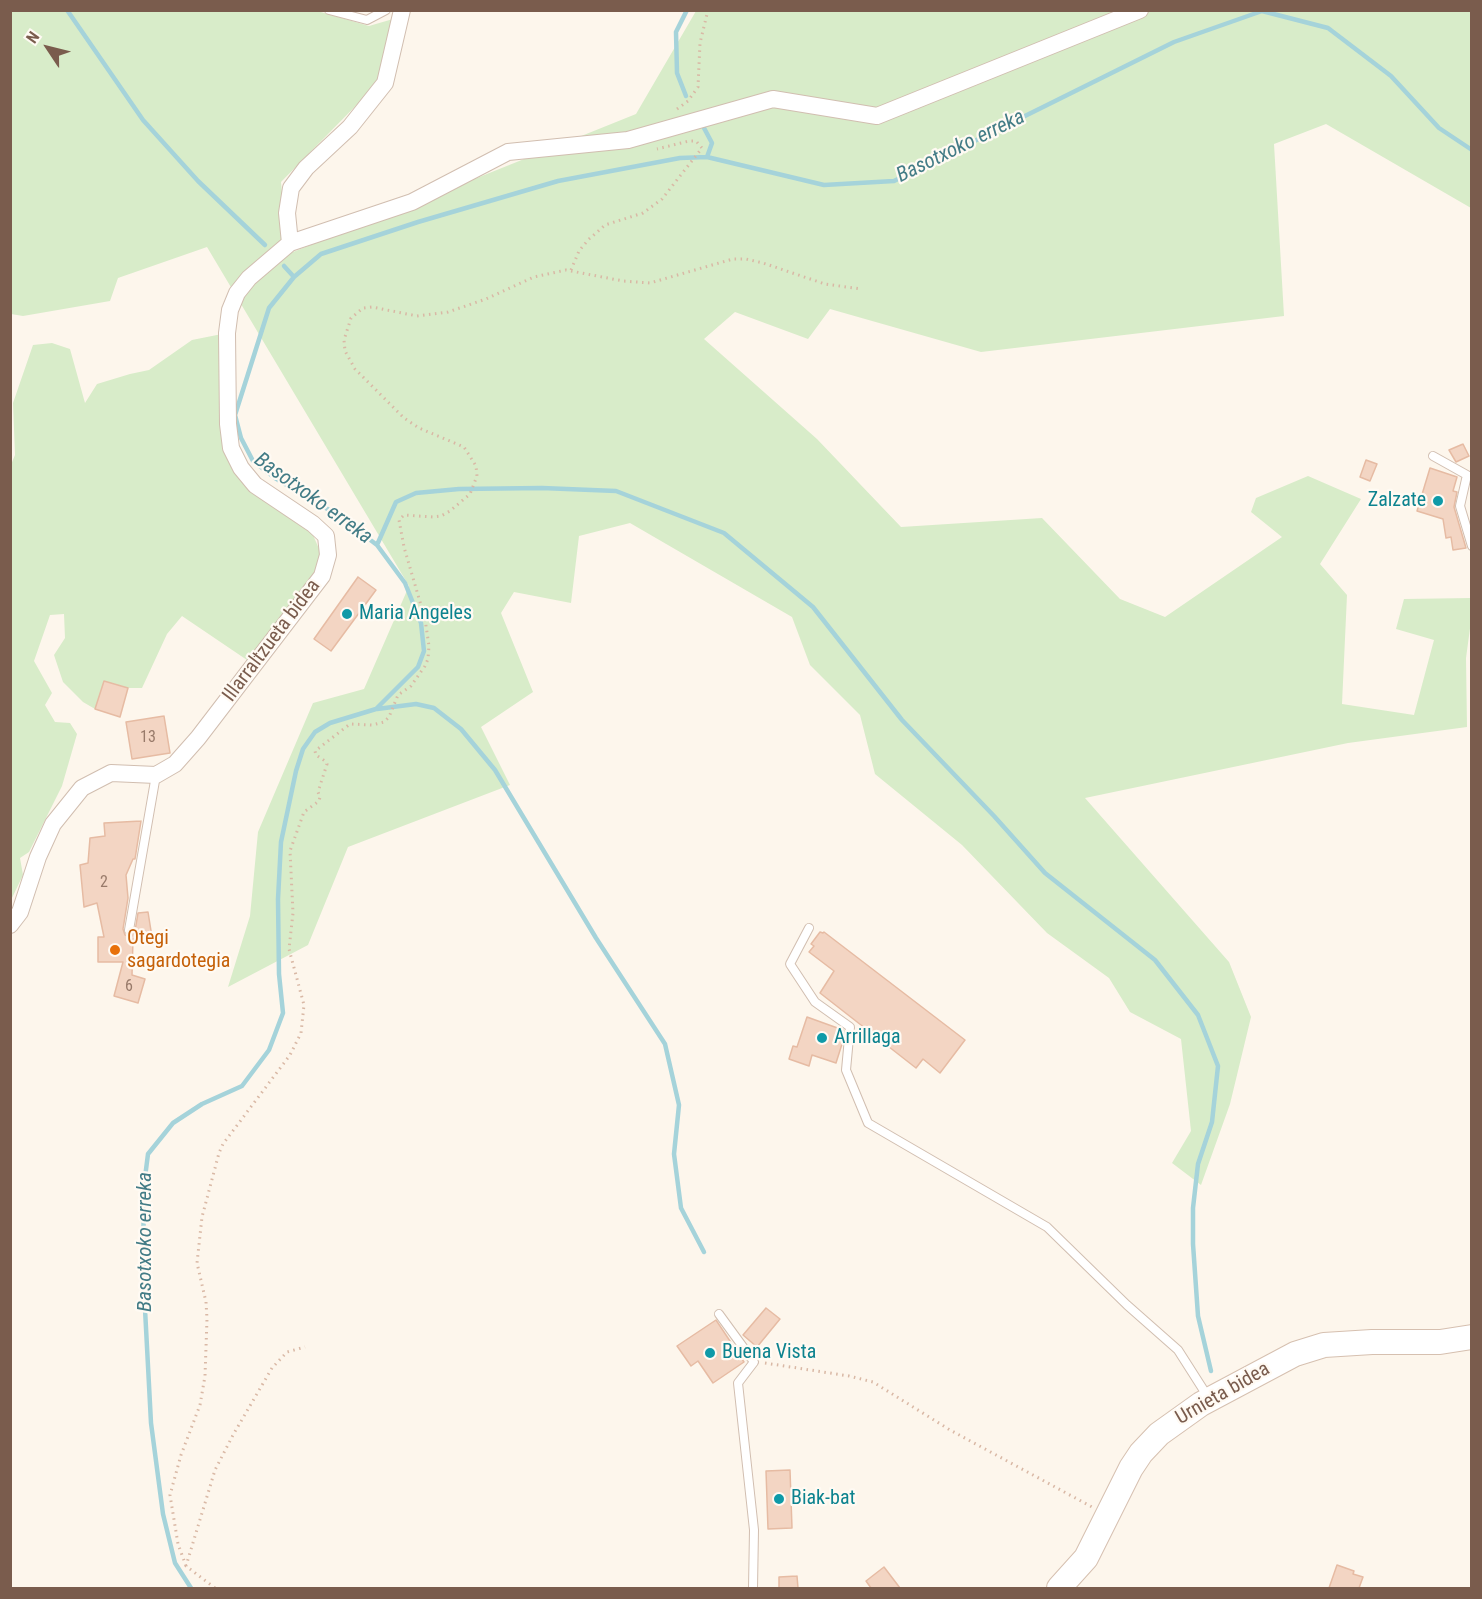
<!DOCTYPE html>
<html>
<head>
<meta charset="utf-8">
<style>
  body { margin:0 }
  #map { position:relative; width:1482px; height:1599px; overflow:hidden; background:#fdf6ec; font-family:"Roboto Condensed",sans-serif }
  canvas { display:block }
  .frame { position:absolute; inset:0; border:12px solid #7a5c4d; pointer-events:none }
  .north { position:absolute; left:18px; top:18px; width:60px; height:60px; -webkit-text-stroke:4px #fffaf3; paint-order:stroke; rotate:305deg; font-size:16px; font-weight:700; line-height:24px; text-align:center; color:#7a5c4d }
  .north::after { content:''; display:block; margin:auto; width:21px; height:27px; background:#7a5c4d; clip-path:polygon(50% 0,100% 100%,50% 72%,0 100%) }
</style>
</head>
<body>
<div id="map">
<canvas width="1482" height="1599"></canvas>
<div class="frame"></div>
<div class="north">N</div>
</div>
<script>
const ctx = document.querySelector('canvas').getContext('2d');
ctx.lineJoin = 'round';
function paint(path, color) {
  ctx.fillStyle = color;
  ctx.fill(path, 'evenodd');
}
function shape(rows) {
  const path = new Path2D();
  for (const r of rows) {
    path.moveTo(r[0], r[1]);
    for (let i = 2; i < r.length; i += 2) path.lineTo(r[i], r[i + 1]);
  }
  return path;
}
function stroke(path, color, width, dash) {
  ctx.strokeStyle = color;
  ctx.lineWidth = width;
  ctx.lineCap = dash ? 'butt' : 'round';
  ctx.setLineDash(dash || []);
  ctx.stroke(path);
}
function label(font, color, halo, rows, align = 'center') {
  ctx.font = font + ' "Roboto Condensed",sans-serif';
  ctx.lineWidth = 4.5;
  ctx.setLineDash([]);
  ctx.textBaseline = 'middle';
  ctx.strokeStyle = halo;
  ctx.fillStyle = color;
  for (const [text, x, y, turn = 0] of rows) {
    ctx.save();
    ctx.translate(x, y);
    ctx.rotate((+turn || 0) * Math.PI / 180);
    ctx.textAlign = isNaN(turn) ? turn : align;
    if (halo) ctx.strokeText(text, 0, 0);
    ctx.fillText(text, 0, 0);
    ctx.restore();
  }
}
const green = shape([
  [314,10,369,26,393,19,380,81,281,182,288,254,636,114,696,11,1471,11,1471,208,1326,124,1274,144,1284,316,981,352,830,309,808,339,735,312,704,339,817,439,901,527,1042,518,1120,599,1165,617,1282,537,1251,512,1256,498,1308,476,1361,499,1320,564,1347,595,1342,704,1414,715,1434,640,1396,629,1404,599,1471,598,1471,621,1466,658,1467,727,1348,743,1085,798,1229,962,1251,1017,1230,1104,1201,1185,1172,1163,1191,1131,1181,1039,1130,1012,1109,978,1047,933,962,845,875,774,860,715,810,665,792,617,630,523,579,536,571,603,514,592,501,613,533,692,481,727,510,785,348,847,308,945,228,987,250,916,258,832,313,703,364,689,409,586,207,247,118,278,110,301,23,316,11,314,11,11],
  [227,333,231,448,313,535,320,551,319,566,314,577,247,660,182,616,167,634,142,688,128,688,104,681,95,709,83,702,63,682,54,655,65,638,64,614,50,615,34,661,52,693,45,705,55,722,70,723,77,734,62,786,29,852,20,858,23,875,11,900,10,467,15,455,13,403,33,345,52,343,70,349,85,403,97,384,130,374,149,370,192,340]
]);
const stream = shape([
  [67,10,143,120,198,181,265,245],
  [686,96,677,73,676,32,687,10],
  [704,128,712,143,707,157],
  [284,266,294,277],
  [377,545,396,502,416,493,459,489,542,488,616,491,724,533,813,607,902,720,994,816,1045,873,1155,960,1198,1015,1218,1066,1212,1122,1198,1164,1193,1208,1193,1244,1198,1316,1211,1371],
  [377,709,416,704,434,708,461,729,495,770,596,938,665,1044,679,1105,674,1154,681,1208,704,1252],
  [191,1588,175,1563,163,1514,151,1423,145,1309,143,1193,148,1154,173,1123,202,1104,242,1086,269,1050,283,1013,279,974,278,899,281,842,296,771,303,749,315,732,330,723,376,709,418,667,424,651,421,623,405,583,377,545,336,514,275,478,253,461,241,438,235,415,269,308,294,277,321,254,418,222,558,181,680,158,707,157,824,185,894,181,1174,42,1262,11,1328,28,1391,76,1439,128,1472,150]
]);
const building = shape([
  [1463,444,1469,456,1456,462,1449,450,1463,444],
  [1366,460,1377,464,1370,481,1360,477,1366,460],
  [1430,468,1457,477,1453,491,1457,492,1454,507,1466,548,1453,550,1451,537,1446,538,1443,519,1417,511,1430,468],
  [358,577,376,590,331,651,314,639,358,577],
  [104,681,128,688,120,717,95,709,104,681],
  [164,716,170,753,132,759,126,722,164,716],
  [141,821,135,859,133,859,126,875,128,898,123,929,125,935,132,936,135,931,138,913,148,912,152,937,133,939,132,975,145,979,138,1003,114,996,123,962,98,962,98,937,104,937,97,903,84,907,80,865,88,863,90,838,105,836,104,823,141,821],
  [820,932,823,933,824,932,965,1040,940,1073,923,1059,916,1068,820,993,834,971,809,952,814,946,811,944,820,932],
  [807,1017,843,1030,842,1044,836,1063,812,1055,809,1066,789,1059,793,1046,797,1047,807,1017],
  [766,1308,780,1319,757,1347,743,1335,766,1308],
  [716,1320,744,1362,713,1383,698,1361,691,1366,677,1346,716,1320],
  [790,1470,792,1528,768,1529,766,1471,790,1470],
  [1337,1565,1354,1571,1353,1574,1363,1577,1359,1588,1329,1588,1337,1565],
  [884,1567,900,1588,871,1588,866,1581,884,1567],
  [797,1576,798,1588,779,1588,779,1577,797,1576]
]);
const path = shape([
  [677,109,688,101,698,87,700,43,708,10],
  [571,270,579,251,588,240,605,225,643,213,662,199,702,148,696,141,689,141,657,149],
  [765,1363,849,1376,873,1382,950,1430,1092,1507],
  [186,1566,178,1544,170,1495,181,1455,200,1405,205,1376,207,1319,206,1302,197,1263,202,1217,219,1153,223,1144,290,1055,301,1033,304,1005,289,949,293,913,290,851,304,812,319,801,320,797,318,792,327,764,325,761,316,755,315,751,350,724,372,725,384,722,389,717,398,695,411,686,425,666,428,659,429,646,425,619,404,547,399,520,404,515,433,517,441,516,450,511,470,494,477,476,476,466,464,447,419,428,404,418,355,369,345,351,344,340,351,318,363,308,372,307,417,316,448,312,486,299,534,277,566,270,623,281,650,283,733,259,746,259,763,263,825,284,861,289],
  [215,1588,186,1566,215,1470,233,1435,272,1368,287,1352,305,1347]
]);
const lane = shape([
  [329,10,367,20,386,10],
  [1433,456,1467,475,1460,506,1472,546],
  [809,928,790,964,815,1002,850,1027,846,1070,868,1123,1047,1227,1127,1305,1178,1350,1208,1397],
  [129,930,156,775],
  [719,1314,754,1362,738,1383,754,1530,753,1588]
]);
const street = shape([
  [290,243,287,213,291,188,306,168,350,127,385,83,402,10],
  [10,925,20,912,38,857,53,824,82,788,111,773,156,775,175,764,198,738,322,576,328,555,326,536,313,524,255,485,241,468,231,448,228,424,227,333,230,310,237,293,249,278,290,243,412,202,508,152,628,140,773,99,877,116,1140,10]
]);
const secondary = shape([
  [1059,1588,1086,1558,1131,1468,1141,1453,1159,1434,1201,1404,1295,1354,1324,1345,1372,1342,1440,1342,1472,1337]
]);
const markers = [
  [1438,501,6,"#0f9aa8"],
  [347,614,6,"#0f9aa8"],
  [115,950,6,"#e8710a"],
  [822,1038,6,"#0f9aa8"],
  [710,1353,6,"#0f9aa8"],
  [779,1499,6,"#0f9aa8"]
];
const numberNames = [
  ["13",148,738],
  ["2",104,883],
  ["6",129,987]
];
const cultureNames = [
  ["Zalzate",1426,501,"right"],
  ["Maria Angeles",359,614],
  ["Arrillaga",834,1038],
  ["Buena Vista",722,1353],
  ["Biak-bat",791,1499]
];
const streetNames = [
  ["Illarraltzueta bidea",272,641,-53],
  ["Urnieta bidea",1223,1394,-30]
];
const foodNames = [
  ["Otegi",127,939],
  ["sagardotegia",127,962]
];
const waterNames = [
  ["Basotxoko erreka",961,147,-26],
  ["Basotxoko erreka",313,499,36],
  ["Basotxoko erreka",146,1242,-90]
];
paint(green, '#d8ecc9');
stroke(stream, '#a5d3da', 4.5);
paint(building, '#f3d5c3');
stroke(building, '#e6bba3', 1.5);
stroke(lane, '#d1beb0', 10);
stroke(street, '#d1beb0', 18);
stroke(secondary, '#d6c0b0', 26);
stroke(path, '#d9b8a5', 3, [1.5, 4.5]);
stroke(lane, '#fff', 8);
stroke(street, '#fff', 16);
stroke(secondary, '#fff', 24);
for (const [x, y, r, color] of markers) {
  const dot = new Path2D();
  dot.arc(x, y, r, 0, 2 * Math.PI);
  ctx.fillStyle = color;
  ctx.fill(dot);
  stroke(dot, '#fffaf3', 2);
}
label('16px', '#987a6a', null, numberNames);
label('20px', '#0d838f', '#fffaf3', cultureNames, 'left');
label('20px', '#7a5c4d', '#fffaf3', streetNames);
label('20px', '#c56008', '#fffaf3', foodNames, 'left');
label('italic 21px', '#437c86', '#fffaf3', waterNames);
</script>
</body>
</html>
